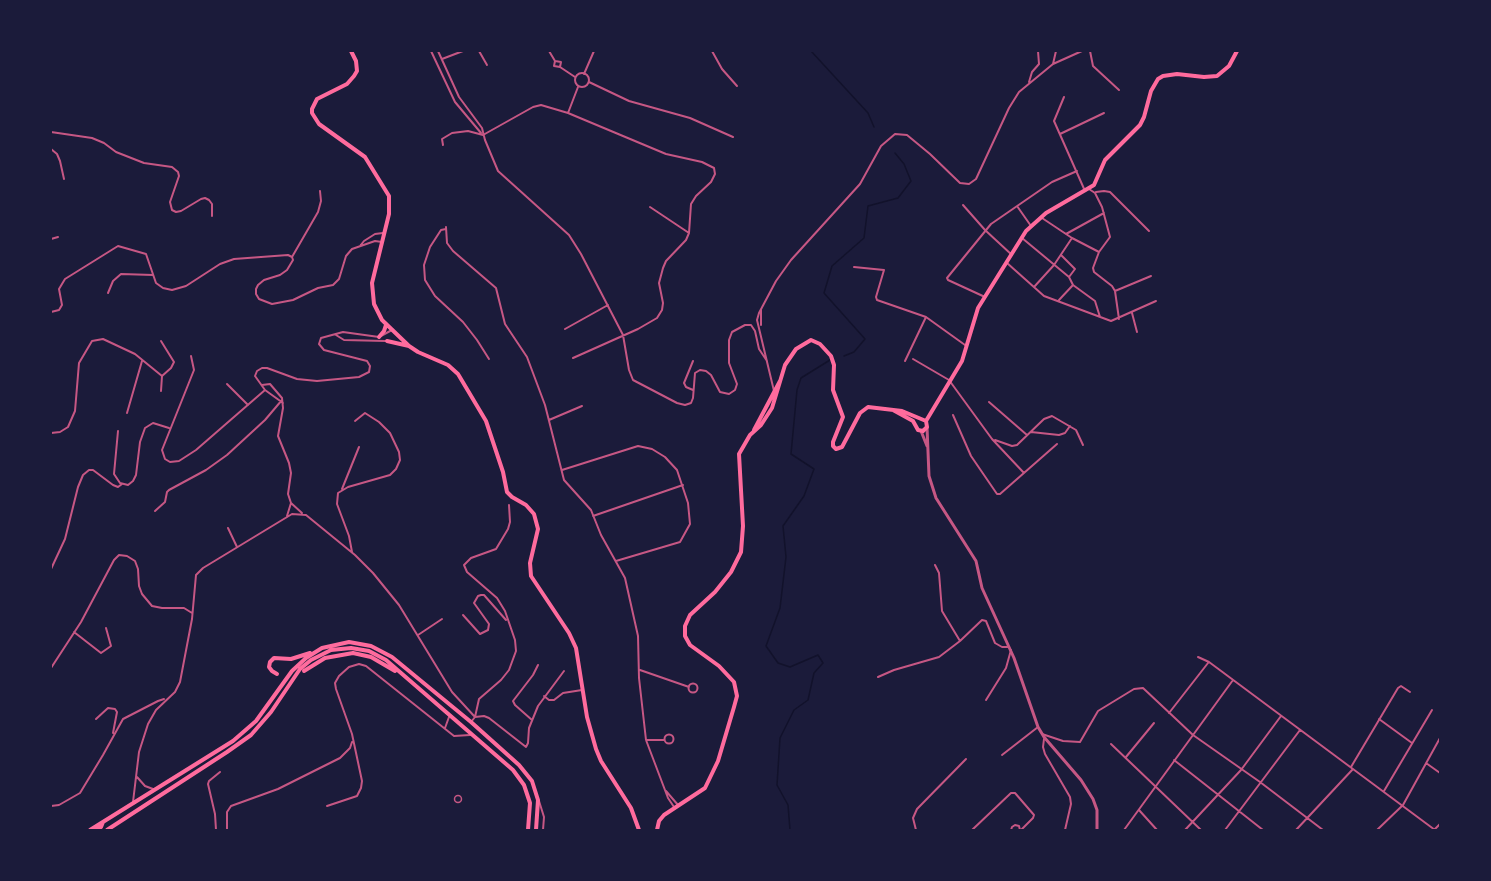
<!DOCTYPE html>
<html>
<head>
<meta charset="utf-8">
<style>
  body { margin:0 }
  #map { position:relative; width:1491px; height:881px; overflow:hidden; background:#1b1b3a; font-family:"Fira Sans",sans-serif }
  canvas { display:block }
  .frame { position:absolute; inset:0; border:52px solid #1b1b3a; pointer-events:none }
</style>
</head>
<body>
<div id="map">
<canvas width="1491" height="881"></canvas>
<div class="frame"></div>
</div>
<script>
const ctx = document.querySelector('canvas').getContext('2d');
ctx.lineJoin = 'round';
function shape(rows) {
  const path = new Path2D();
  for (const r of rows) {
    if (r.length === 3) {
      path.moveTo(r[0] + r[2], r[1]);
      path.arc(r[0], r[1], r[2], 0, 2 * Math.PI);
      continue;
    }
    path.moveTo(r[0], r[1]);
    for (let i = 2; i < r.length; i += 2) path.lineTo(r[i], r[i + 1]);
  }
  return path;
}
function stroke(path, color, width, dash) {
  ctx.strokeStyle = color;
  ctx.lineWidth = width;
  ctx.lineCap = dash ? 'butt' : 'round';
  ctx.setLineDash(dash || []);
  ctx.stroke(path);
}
const stream = shape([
  [811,51,868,113,874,127],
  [844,356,854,352,865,339,824,293,832,266,864,238,868,206,898,198,911,181,904,164,895,153],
  [790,830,788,805,777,785,780,738,794,710,808,700,814,673,823,663,818,655,790,667,778,663,766,646,780,608,786,557,783,526,804,496,814,469,791,454,797,390,801,378,830,360]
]);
const service = shape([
  [458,799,3.5]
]);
const minor = shape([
  [431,51,455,102,481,133],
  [438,51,459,97,482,128,485,140,498,171,569,235,581,254,623,335,629,370,633,380,677,403,685,405,691,403,693,398,695,373,700,370,706,371,711,375,720,392,729,394,735,390,737,384,729,363,729,340,732,332,745,325,751,325,755,331,759,349,767,361],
  [479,51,487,65],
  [549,51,555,61,554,66,560,67,561,62,555,61],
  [712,51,722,69,737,86],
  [1090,51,1093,66,1119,90],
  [1180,51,1196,51],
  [442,59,463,51],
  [1053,64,1056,51],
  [560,67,575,77],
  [582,80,7],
  [584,74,594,51],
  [589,82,629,101,690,118,733,137],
  [1029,82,1032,72,1039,64,1038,51],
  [1064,97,1054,121,1085,191],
  [568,113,578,87],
  [51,132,92,138,104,143,116,152,144,163,172,167,178,172,179,176,170,202,172,210,176,212,181,211,201,199,205,198,209,200,212,204,212,216],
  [1060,134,1104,113],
  [443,145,442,139,452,133,468,131,483,135,533,107,541,105,568,113,666,154,702,162,714,168,715,174,711,182,696,196,691,204,689,233,686,240,666,261,663,268,659,283,663,303,662,310,657,318,638,329,573,358],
  [51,149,57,154,60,161,64,179],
  [1089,189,1095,193,1102,207,1110,237,1099,252,1093,268,1094,272,1112,286,1115,291,1119,319],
  [1096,192,1104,191,1110,192,1149,231],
  [963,205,985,230,1012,255],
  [1017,206,1031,226],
  [650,207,689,233],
  [1042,218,1072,238,1099,252],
  [446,227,447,243,453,251,496,288,505,324,527,357,545,405,564,480,591,510,601,535,625,578,638,636,639,678,646,740,668,798,674,807],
  [446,229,441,230,430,247,424,265,425,280,435,296,463,322,477,340,489,359],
  [1066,234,1104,213],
  [1022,238,1069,277,1073,285,1095,301,1100,317],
  [51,239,58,237],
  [360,246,364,241,375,234,383,233],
  [1061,255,1075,269,1069,277],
  [292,257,318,212,321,201,320,191],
  [1007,263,1044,296,1111,321,1156,301],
  [854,267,884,270,876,297,877,300,926,317,965,345],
  [1034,287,1054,265,1072,238],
  [1115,291,1151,276],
  [108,293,113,281,121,274,153,275],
  [985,297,948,280,947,278,991,224,1052,182,1077,171],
  [1059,300,1073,285],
  [51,312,59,310,62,305,59,289,65,279,118,246,146,254,156,283,163,288,172,290,186,286,220,264,234,259,288,255,292,257,293,260,287,270,280,275,264,280,258,285,256,289,256,294,259,299,272,304,293,300,318,288,333,285,339,279,346,256,352,249,375,241,382,242],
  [1132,313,1137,332],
  [761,325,761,310],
  [565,329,608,305],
  [336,335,344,340,385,341],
  [161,341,174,362,171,368,162,376],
  [191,356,194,370,162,450,165,459,170,462,179,461,196,450,265,390],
  [913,359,949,380,992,439,1024,473],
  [693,361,684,383,686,387,693,390],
  [905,361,926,317],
  [227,384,248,405],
  [262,385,270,384,282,398,283,408,278,436,289,463,291,473,288,494,291,503,302,513],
  [774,391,757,320,759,313,776,281,791,260,860,184,881,146,895,134,907,135,930,154,960,183,969,184,976,179,1009,108,1019,92,1053,64,1082,51],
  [989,402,1027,435],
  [283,403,265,390,255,376,257,371,262,368,267,368,297,379,317,381,359,377,369,372,370,366,367,361,324,350,319,344,321,338,343,332,379,337,392,330],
  [127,413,142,361],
  [953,415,971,456,997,494,1000,494,1057,444],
  [549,420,582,406],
  [118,431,114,474,120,483,128,485,133,481,136,475,140,442,145,428,153,423,169,428],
  [1031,432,1059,435,1065,433,1070,426],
  [51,433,60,432,68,427,75,411,79,363,92,341,103,339,135,354,162,376,161,391],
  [995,440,1012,446,1017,445,1044,419,1052,416,1076,430,1083,445],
  [562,470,638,446,652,449,665,457,677,470,688,503,690,524,680,542,616,561],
  [342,489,359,447],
  [155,511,165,502,167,492,169,490,206,470,227,455,265,420,282,400],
  [287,516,291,503],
  [593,516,683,485],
  [228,528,237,547],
  [352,552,349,536,337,504,338,493,348,487,390,475,396,469,400,460,399,452,390,433,379,422,365,413,355,421],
  [935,565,939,573,942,611,960,641],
  [51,569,65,539,78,487,83,475,89,470,93,470,113,485,118,487,122,484],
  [463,615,480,634,488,630,489,624,474,603,478,596,481,595,484,595,506,620],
  [74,632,101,653,111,646,106,628],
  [418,635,442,619],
  [1198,657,1209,662,1435,830],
  [51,668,81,622,114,560,119,555,127,556,135,561,138,569,139,586,142,594,152,606,162,608,184,608,192,613],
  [640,670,689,687],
  [878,677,894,670,939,657,960,641,982,620,986,621,995,643,1002,647,1009,647],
  [693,688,4.5],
  [544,696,549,700,554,700,563,693,582,690],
  [986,700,1006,668,1011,650],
  [1169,713,1208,663],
  [475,717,484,716,489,718,526,747,528,743,529,728,538,706,564,671],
  [96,719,108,708,115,709,117,712,113,733],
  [1379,719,1412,743],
  [532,720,515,705,513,701,533,675,538,665],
  [471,722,475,717,479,699,501,680,509,670,516,651,515,640,505,611,497,598,467,572,464,565,471,558,496,549,508,529,510,522,509,505],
  [445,728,449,717],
  [1042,734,1063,741,1080,742,1098,711,1134,689,1143,688,1193,735,1260,782,1323,830],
  [669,739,4.5],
  [1044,739,1043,747,1045,754,1070,797,1071,804,1065,830],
  [646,740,664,740],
  [1111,744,1201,830],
  [1002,755,1038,727],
  [1126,757,1154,723],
  [1174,760,1263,830],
  [1426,763,1440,773],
  [1351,767,1398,688,1401,686,1410,692],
  [137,777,145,786,153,789],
  [666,791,678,805],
  [1384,791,1432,710],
  [539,801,544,817,543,830],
  [133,802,139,752,148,724,156,710,175,692,180,682,192,619,196,575,203,568,292,514,306,515,355,555,373,573,399,605,452,692,475,717],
  [51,806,59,805,80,793,103,755,123,719,158,701,164,699],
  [327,806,357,796,361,788,362,781,352,734,336,689,335,683,339,676,349,667,359,664,366,666,454,736,470,735],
  [1139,810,1157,830],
  [216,830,215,814,208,784,209,781,220,772],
  [227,830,227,812,231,806,278,789,340,758,350,748,352,742],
  [916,830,913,818,917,809,966,759],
  [972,830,1011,793,1015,793,1034,815,1033,818,1021,830],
  [1011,830,1012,827,1015,825,1019,826,1020,830],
  [1124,830,1233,680],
  [1185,830,1241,770,1281,716],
  [1225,830,1300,730],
  [1296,830,1353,769],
  [1377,830,1403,805,1440,738],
  [1434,830,1440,824]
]);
const tertiary = shape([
  [927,427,929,476,936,498,976,561,982,588,1014,658,1038,727,1044,737,1081,780,1093,799,1097,810,1097,830],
  [921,431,927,446]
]);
const secondary = shape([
  [351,51,356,61,357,71,354,76,347,84,317,99,312,109,312,113,319,124,365,157,389,196,389,214,372,283,374,304,382,320,409,346,418,352,448,365,458,374,486,421,503,472,507,492,512,497,526,505,534,514,538,529,530,563,531,576,569,633,576,648,587,717,596,749,601,761,631,808,639,830],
  [379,337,384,331,386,325],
  [387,341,409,346],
  [926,421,962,361,978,308,1026,231,1046,213,1094,185,1105,160,1140,125,1144,117,1151,91,1158,79,1163,76,1177,74,1204,77,1217,76,1229,66,1237,51],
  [754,430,780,381],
  [657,830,659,821,664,815,705,788,718,761,734,707,737,696,734,682,719,666,690,645,685,636,685,626,690,615,715,592,731,572,741,552,743,526,739,454,750,435,761,425,772,408,785,365,796,349,811,340,820,344,831,356,834,365,833,390,843,417,833,442,833,446,836,449,842,447,860,413,868,407,902,411,926,421,927,427,923,431,918,430,913,421,893,410]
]);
const trunk = shape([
  [304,671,325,658,353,653,371,657,395,671],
  [277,674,272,671,269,667,270,662,274,658,291,659,310,653],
  [90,830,233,741,256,721,292,671,306,658,322,648,349,642,371,646,392,657,471,722,519,765,532,781,538,800,536,830],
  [96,830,101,827,103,822],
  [107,830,227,752,251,735,271,712,300,669,311,660,331,650,351,648,369,651,386,660,513,770,524,785,530,803,528,830]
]);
stroke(stream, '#12122b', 1.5);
stroke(service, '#c65784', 1.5);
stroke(minor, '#c65784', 2);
stroke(tertiary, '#c65784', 3);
stroke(secondary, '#ff6b9d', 4);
stroke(trunk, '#ff6b9d', 4);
</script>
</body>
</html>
